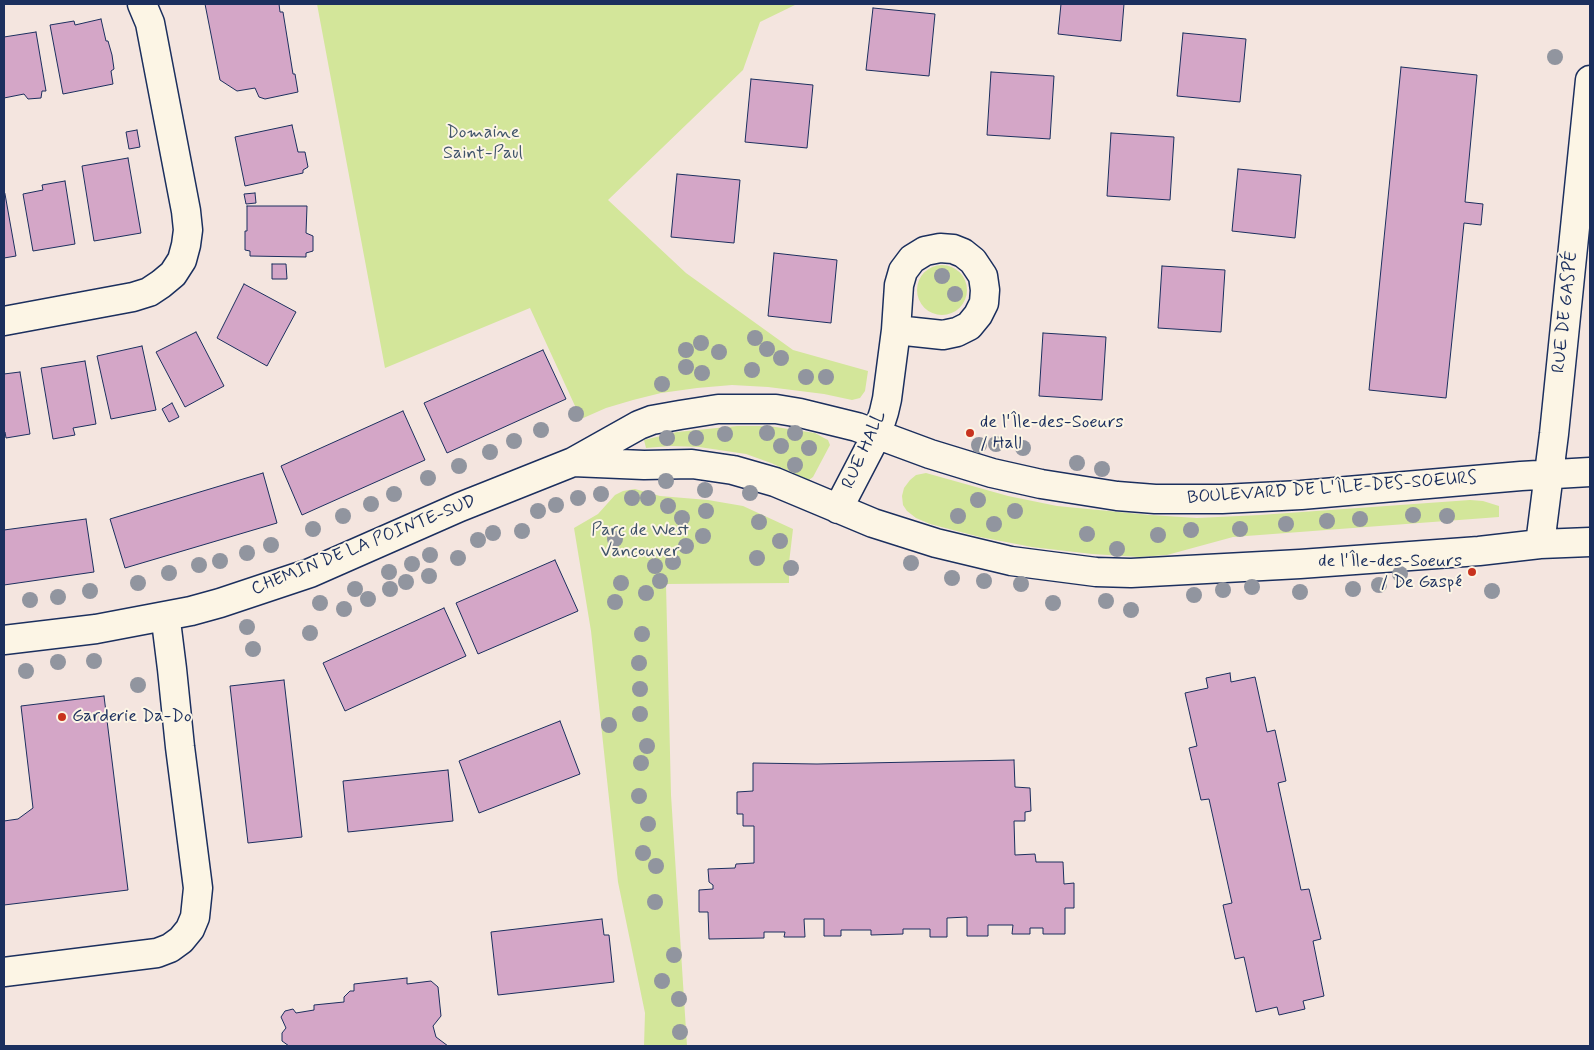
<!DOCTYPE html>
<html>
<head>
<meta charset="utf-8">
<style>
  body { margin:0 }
  #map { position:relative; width:1594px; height:1050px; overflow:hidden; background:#f4e5df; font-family:Mynerve,sans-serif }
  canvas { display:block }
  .frame { position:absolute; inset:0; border:5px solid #1b2f5e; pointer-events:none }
</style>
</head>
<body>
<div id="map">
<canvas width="1594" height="1050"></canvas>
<div class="frame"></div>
</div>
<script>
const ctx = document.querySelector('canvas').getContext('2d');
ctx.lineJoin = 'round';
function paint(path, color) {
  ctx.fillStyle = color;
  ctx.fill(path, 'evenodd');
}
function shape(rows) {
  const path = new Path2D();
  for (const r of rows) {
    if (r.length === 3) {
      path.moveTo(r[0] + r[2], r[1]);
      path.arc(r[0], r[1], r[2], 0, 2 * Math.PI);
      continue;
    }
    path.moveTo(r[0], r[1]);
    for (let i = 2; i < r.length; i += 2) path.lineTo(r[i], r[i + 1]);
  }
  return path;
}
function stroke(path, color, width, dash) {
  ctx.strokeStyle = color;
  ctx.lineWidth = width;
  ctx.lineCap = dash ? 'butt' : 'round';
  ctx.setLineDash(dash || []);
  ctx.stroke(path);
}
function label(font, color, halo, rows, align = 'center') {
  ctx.font = font + ' Mynerve,sans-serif';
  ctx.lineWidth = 4;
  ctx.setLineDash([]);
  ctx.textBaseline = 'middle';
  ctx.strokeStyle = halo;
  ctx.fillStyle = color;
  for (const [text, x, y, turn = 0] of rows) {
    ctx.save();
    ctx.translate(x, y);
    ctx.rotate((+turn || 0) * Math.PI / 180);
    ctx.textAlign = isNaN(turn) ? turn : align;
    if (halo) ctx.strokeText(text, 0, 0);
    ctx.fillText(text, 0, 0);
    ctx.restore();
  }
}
const green = shape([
  [317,4,797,4,760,22,743,70,608,200,686,273,793,350,868,371,865,391,860,398,852,400,824,394,768,387,732,385,697,388,661,393,633,400,606,408,581,419,530,308,385,368],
  [942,290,25],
  [737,426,769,426,815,433,824,438,828,440,830,445,813,477,809,480,771,463,746,454,699,447,670,446,646,448,644,440,677,432],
  [926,473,1008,496,1057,506,1150,515,1197,518,1260,515,1470,500,1483,501,1499,506,1499,517,1233,537,1167,555,1139,557,1092,554,1032,547,980,537,930,524,916,518,907,511,903,505,902,496,904,488,910,480,916,475],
  [635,489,660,496,708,500,743,506,793,529,789,563,789,583,666,584,671,795,687,1046,644,1046,645,1013,618,882,591,631,574,528,598,514,615,495,623,491]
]);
const building = shape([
  [205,4,279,4,280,12,283,12,293,74,295,74,298,92,265,99,259,97,255,88,237,91,220,80,205,4],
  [1061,4,1124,4,1121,41,1058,34,1061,4],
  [873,8,935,14,929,76,866,70,873,8],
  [101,19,106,41,108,41,112,55,114,69,111,71,113,84,63,94,50,25,74,21,75,25,101,19],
  [36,32,46,91,42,91,41,98,28,99,24,94,4,98,4,37,36,32],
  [1183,33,1246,39,1240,102,1177,96,1183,33],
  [1401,67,1477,75,1465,202,1483,204,1481,225,1464,223,1446,398,1369,390,1401,67],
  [991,72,1054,76,1050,139,987,135,991,72],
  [751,79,813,85,807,148,745,142,751,79],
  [292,125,298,152,305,152,308,167,303,170,303,173,245,186,235,137,292,125],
  [137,130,140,147,129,149,126,132,137,130],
  [1111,133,1174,137,1170,200,1107,196,1111,133],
  [128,158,141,233,94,241,82,166,128,158],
  [1238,169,1301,175,1295,238,1232,231,1238,169],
  [677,174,740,180,734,243,671,237,677,174],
  [65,181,75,244,33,251,23,194,43,190,42,185,65,181],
  [255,193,256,203,246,204,244,194,255,193],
  [5,194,16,256,4,258,4,195,5,194],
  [247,206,307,206,306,233,313,236,313,251,306,253,306,257,250,256,250,251,245,250,245,231,247,231,247,206],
  [774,253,837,260,831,323,768,316,774,253],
  [272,264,286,264,287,279,272,279,272,264],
  [1162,266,1225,270,1221,332,1158,328,1162,266],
  [244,284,296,312,267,366,217,338,244,284],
  [196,332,224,386,185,407,156,352,196,332],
  [1043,333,1106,337,1102,400,1039,396,1043,333],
  [142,346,156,410,111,419,97,356,142,346],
  [543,350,566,399,447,453,424,403,543,350],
  [85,361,96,424,73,428,75,435,53,439,41,368,85,361],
  [20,372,30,434,6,438,5,432,4,432,4,374,20,372],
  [172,403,179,417,169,422,162,409,172,403],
  [403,411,425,460,302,515,281,466,403,411],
  [263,473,277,523,125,568,110,519,263,473],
  [86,519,94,572,4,585,4,530,86,519],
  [555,560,578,611,478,654,456,603,555,560],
  [444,608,466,656,345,711,323,663,444,608],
  [1230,673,1231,682,1255,677,1267,732,1275,730,1286,781,1278,783,1301,890,1309,889,1321,939,1313,941,1324,996,1303,1001,1305,1009,1279,1015,1277,1007,1256,1012,1244,957,1235,959,1223,905,1232,903,1209,799,1201,800,1189,748,1197,746,1185,693,1208,688,1206,678,1230,673],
  [284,680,302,837,248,843,230,686,284,680],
  [104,696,128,890,4,905,4,821,18,819,33,808,21,706,104,696],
  [560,721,580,774,479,813,459,761,560,721],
  [1014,760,1015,787,1030,788,1031,811,1025,812,1025,821,1014,821,1015,855,1035,854,1036,862,1063,862,1064,884,1074,883,1074,908,1065,908,1065,934,1043,934,1043,928,1030,928,1030,934,1012,934,1013,925,988,925,988,936,967,936,967,917,947,918,947,937,930,937,930,929,903,929,903,934,871,935,871,930,841,930,841,936,824,936,824,919,804,919,805,937,784,937,785,932,764,932,764,938,709,939,708,912,699,912,699,890,713,889,713,885,709,882,708,869,735,868,736,864,754,863,754,826,743,826,743,814,737,814,737,792,753,791,753,763,817,764,1014,760],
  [448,770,453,821,348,832,343,781,448,770],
  [602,919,604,935,609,935,614,982,498,995,491,932,602,919],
  [407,978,407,984,431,981,438,987,441,1016,433,1026,436,1037,448,1046,289,1046,282,1041,282,1033,286,1028,281,1017,285,1011,293,1009,296,1013,314,1010,314,1005,344,1002,344,997,350,991,354,991,354,984,407,978]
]);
const minor = shape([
  [4,321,133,297,149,292,161,284,173,274,182,260,186,245,188,230,186,211,150,23,142,4],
  [573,462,644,465,692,464,733,470,775,482,873,523,936,543,1011,561,1096,572,1131,573,1300,564,1479,551,1540,544,1590,542],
  [838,509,877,434,884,412,887,399,896,330,899,285,903,271,912,259,925,251,940,248,953,249,963,253,973,261,983,276,985,290,984,303,978,315,969,326,957,332,943,335,896,330],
  [1540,544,1554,434,1590,80],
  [4,640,96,629,191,611,220,603,310,573,460,507,573,462,639,425,652,420,680,415,718,409,776,409,800,413,857,427,930,454,992,473,1041,484,1117,496,1155,499,1222,499,1301,495,1521,476,1590,472],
  [4,972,157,953,170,948,181,940,190,929,195,917,198,888,180,747,172,669,167,629,163,617]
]);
const trees = [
  [1555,57],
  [942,276],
  [955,294],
  [755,338],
  [701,343],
  [767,349],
  [686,350],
  [719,352],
  [781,358],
  [686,367],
  [752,370],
  [702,373],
  [806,377],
  [826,377],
  [662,384],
  [576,414],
  [541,430],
  [767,433],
  [795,433],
  [725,434],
  [667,438],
  [696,438],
  [514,441],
  [996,444],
  [979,445],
  [781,446],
  [809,448],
  [1023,448],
  [490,452],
  [1077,463],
  [795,465],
  [459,466],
  [1102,469],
  [428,478],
  [666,481],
  [705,490],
  [750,493],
  [394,494],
  [601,494],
  [578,498],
  [632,498],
  [648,498],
  [978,500],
  [371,504],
  [556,505],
  [668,506],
  [538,511],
  [706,511],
  [1015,511],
  [1413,515],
  [343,516],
  [958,516],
  [1447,516],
  [682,518],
  [1360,519],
  [1327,521],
  [759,522],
  [994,524],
  [1286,524],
  [313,529],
  [1240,529],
  [1191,530],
  [522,531],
  [493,533],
  [1087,534],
  [1158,535],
  [703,536],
  [615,539],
  [478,540],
  [780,541],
  [271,545],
  [686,546],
  [1117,549],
  [247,553],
  [430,555],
  [458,558],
  [757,558],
  [220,561],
  [673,562],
  [911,563],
  [412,564],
  [199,565],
  [655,566],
  [791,568],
  [389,572],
  [169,573],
  [1400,574],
  [429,576],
  [952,578],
  [660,581],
  [984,581],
  [406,582],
  [138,583],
  [621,583],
  [1021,584],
  [1379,585],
  [1252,587],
  [355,589],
  [390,589],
  [1353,589],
  [1223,590],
  [90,591],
  [1492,591],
  [1300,592],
  [646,593],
  [1194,595],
  [58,597],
  [368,599],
  [30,600],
  [1106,601],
  [615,602],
  [320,603],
  [1053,603],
  [344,609],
  [1131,610],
  [247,627],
  [310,633],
  [642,634],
  [253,649],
  [94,661],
  [58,662],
  [639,663],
  [26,671],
  [138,685],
  [640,689],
  [640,714],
  [609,725],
  [647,746],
  [641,763],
  [639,796],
  [648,824],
  [643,853],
  [656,866],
  [655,902],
  [674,955],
  [662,981],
  [679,999],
  [680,1032]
];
const markers = [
  [970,433,5,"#c8321e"],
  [1472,572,5,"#c8321e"],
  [62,717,5,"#c8321e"]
];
const parkNames = [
  ["Domaine",483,133],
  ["Saint-Paul",483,154],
  ["Parc de West",640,531],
  ["Vancouver",640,552]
];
const streetNames = [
  ["RUE DE GASPÉ",1566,312,-84],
  ["RUE HALL",865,450,-66],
  ["BOULEVARD DE L'ÎLE-DES-SOEURS",1332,489,-4],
  ["CHEMIN DE LA POINTE-SUD",364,546,-22]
];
const poiNames = [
  ["de l'Île-des-Soeurs",980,423],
  ["/ Hall",980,444],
  ["de l'Île-des-Soeurs",1462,562,"right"],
  ["/ De Gaspé",1462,583,"right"],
  ["Garderie Da-Do",72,717]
];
paint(green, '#d3e69a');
paint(building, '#d4a6c7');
stroke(building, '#1b2f5e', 1);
stroke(minor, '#1b2f5e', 31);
stroke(minor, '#fcf5e5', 28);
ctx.fillStyle = '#91959f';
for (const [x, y] of trees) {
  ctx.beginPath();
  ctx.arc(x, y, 8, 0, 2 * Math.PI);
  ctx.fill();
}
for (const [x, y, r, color] of markers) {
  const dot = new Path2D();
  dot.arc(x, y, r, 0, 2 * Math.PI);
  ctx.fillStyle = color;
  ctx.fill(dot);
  stroke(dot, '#fcf5e5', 2);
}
label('18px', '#40546a', '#fcf5e5', parkNames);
label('18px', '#1b2f5e', '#fcf5e5', streetNames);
label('18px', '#1b2f5e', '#fcf5e5', poiNames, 'left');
</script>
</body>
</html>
